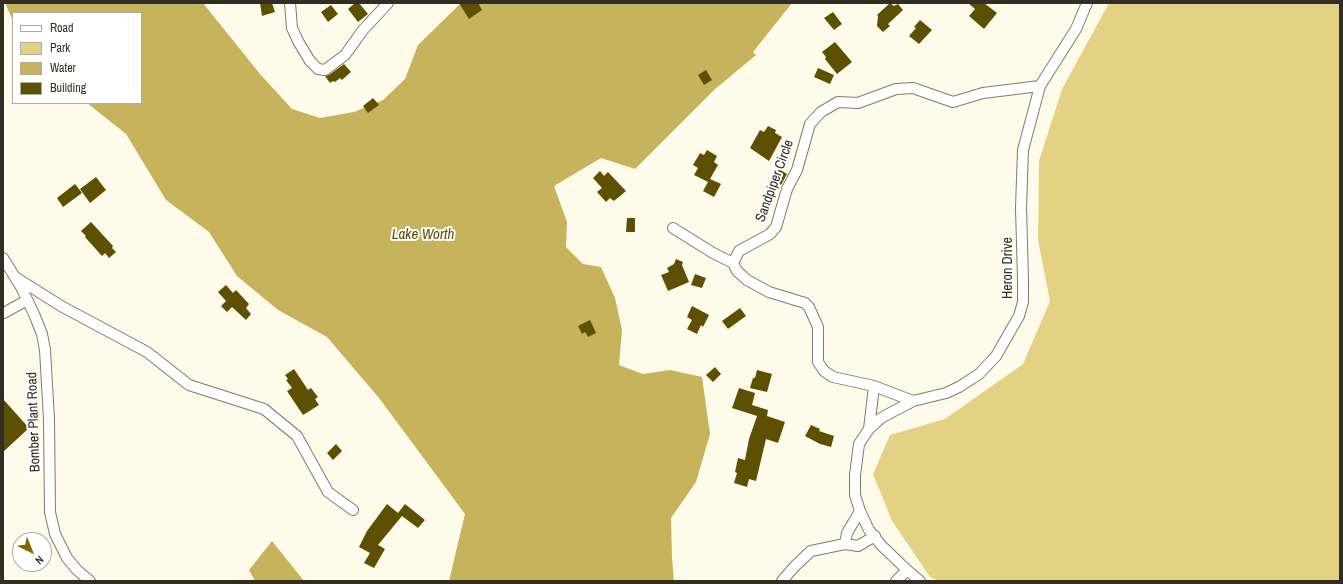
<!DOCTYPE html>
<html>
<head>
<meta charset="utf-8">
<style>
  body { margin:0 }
  #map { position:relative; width:1343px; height:584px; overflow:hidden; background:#fffbea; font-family:"Archivo Narrow",sans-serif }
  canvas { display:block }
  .frame { position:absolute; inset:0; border:4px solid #312e24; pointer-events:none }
  .legend { position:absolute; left:12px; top:12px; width:130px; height:92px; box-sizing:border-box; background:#fff; border:1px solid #adaba7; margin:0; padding:5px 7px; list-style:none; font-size:12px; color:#312e24 }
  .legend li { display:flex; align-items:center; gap:8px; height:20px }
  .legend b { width:20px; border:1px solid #adaba7 }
  .north { position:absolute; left:12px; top:532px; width:40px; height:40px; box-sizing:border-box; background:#fff; border:1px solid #adaba7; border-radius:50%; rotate:137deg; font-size:11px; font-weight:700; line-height:16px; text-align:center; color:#312e24 }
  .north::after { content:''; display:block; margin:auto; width:14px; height:18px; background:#7b6800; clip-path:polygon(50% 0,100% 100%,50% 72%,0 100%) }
</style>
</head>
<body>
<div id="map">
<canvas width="1343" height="584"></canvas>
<div class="frame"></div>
<ul class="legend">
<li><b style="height:5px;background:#fff"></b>Road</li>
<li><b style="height:11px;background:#e3d283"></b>Park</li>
<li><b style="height:11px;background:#c6b35c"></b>Water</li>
<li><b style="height:11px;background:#5e5002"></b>Building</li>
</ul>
<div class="north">N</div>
</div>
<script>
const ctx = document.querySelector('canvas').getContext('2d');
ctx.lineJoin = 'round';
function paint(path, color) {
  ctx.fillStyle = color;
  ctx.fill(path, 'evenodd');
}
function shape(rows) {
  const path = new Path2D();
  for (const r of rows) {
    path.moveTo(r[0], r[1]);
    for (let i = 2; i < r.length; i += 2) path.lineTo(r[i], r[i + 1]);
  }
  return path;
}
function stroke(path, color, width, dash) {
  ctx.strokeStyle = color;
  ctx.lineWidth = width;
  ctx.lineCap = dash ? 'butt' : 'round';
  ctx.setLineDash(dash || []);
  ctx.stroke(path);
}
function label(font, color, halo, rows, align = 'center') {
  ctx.font = font + ' "Archivo Narrow",sans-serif';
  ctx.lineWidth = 4;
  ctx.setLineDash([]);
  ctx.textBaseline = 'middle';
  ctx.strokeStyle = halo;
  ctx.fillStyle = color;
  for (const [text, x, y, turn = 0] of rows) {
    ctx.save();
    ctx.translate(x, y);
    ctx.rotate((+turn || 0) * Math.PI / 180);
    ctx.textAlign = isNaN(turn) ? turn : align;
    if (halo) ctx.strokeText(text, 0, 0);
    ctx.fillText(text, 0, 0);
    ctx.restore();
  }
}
const green = shape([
  [1109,3,1340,3,1340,581,939,581,930,577,892,521,873,474,890,435,945,419,1023,364,1050,301,1038,240,1039,161,1062,89]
]);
const water = shape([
  [5,3,203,3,260,74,292,109,320,118,354,112,383,100,405,79,418,45,461,3,792,3,753,52,756,55,714,90,635,169,601,158,554,186,567,222,566,247,583,264,601,267,615,298,622,330,619,365,643,374,670,370,702,377,710,434,696,482,671,518,672,558,674,581,449,581,465,514,379,398,327,337,278,310,237,276,209,232,166,200,126,134,87,103,141,103,141,13,13,13,13,21],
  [272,541,304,581,255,581,249,570]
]);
const building = shape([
  [260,3,272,3,275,12,262,16],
  [355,3,359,3,368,14,358,22,348,9],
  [459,3,478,3,482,10,469,19],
  [890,3,894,6,898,4,903,10,888,24,890,26,883,32,877,26,878,16,877,15],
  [968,3,984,3,997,13,984,29,969,16,975,9],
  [331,5,338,14,328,22,321,12],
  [833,12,842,24,834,30,824,18],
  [920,20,932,30,919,44,909,36,916,28,914,27],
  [835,42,852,62,837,74,825,59,826,57,822,52],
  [344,64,351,72,342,80,340,78,335,82,333,81,330,83,325,76,329,75],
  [818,68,834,75,830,84,814,77],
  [706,70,712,80,704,85,698,75],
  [373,98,379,105,368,113,363,106],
  [768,126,776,130,775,133,782,137,769,161,750,148,760,130,764,132],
  [707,150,717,156,714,162,718,165,710,179,721,184,714,197,703,191,708,182,694,175,698,168,693,165,700,153,704,155],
  [779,169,787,174,781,185,773,179],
  [600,171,604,176,608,172,626,191,614,201,610,198,606,202,597,192,602,188,593,178],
  [96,177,106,190,90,203,80,189],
  [75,184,82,193,63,207,57,198],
  [627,218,635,218,635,232,626,232],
  [91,222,113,246,112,248,116,252,109,258,105,253,102,256,85,237,86,236,81,231],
  [676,259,683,262,682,265,689,282,668,291,661,275,669,272,667,268,674,264],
  [695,274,706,278,702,288,691,285],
  [226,285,233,293,236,290,249,304,246,308,251,314,246,320,232,307,227,312,221,306,226,301,218,292],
  [692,306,709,315,703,327,701,325,697,334,687,329,692,320,687,317],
  [740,308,746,316,728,329,722,321],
  [590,320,596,333,588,337,585,332,582,334,578,326],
  [715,367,721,374,713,382,706,375],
  [294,369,308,390,311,388,318,397,315,399,319,405,303,415,287,391,292,388,286,380,288,379,285,375],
  [757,370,772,374,767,392,750,388,753,378,755,378],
  [739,388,755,393,752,405,768,410,767,416,785,422,778,443,766,439,756,481,749,479,747,487,734,483,737,473,735,472,738,458,745,460,749,439,757,416,732,408],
  [3,399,29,428,3,452],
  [811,425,820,429,819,431,834,436,831,447,820,444,805,436],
  [336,444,342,451,333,460,327,453],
  [387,504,398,513,405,504,425,520,418,528,402,516,378,545,385,549,374,568,364,563,370,553,359,547,367,531]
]);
const minor = shape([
  [290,3,292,28,299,43,310,61,318,69,325,70,345,55,363,30,388,3],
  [673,228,713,253,733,263],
  [3,258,21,287,34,314,42,334,45,350,49,419,50,512,55,534,67,558,77,570,90,581],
  [15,277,61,306,147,352,189,385,264,409,297,436,328,492,353,510],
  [4,313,27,300],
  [913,401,874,386,833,377,824,371,818,362,818,327,809,307,805,303,769,292,747,280,737,271,733,263,739,251,770,234,776,227,787,189,797,170,810,124,821,112,838,102,858,103,896,89,913,88,953,102,983,93,1040,86],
  [869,429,874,386],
  [845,544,847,533,860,511],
  [782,581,795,566,811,551,845,544,858,546,875,536],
  [896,581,907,570],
  [920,581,907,570,881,545,869,530,860,511,855,495,855,475,859,444,869,429,881,418,913,401,946,393,959,387,979,374,996,356,1019,316,1023,302,1023,279,1021,208,1023,150,1040,86,1076,29,1087,3]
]);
const streetNames = [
  ["Sandpiper Circle",775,181,-70],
  ["Heron Drive",1008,268,-90],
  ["Bomber Plant Road",34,422,-92]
];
const waterNames = [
  ["Lake Worth",423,235]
];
paint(green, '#e3d283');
paint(water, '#c6b35c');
paint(building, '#5e5002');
stroke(minor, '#827c63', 12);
stroke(minor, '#fff', 10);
label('14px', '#312e24', '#fff', streetNames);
label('italic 15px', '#5b4e07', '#fff', waterNames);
</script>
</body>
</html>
